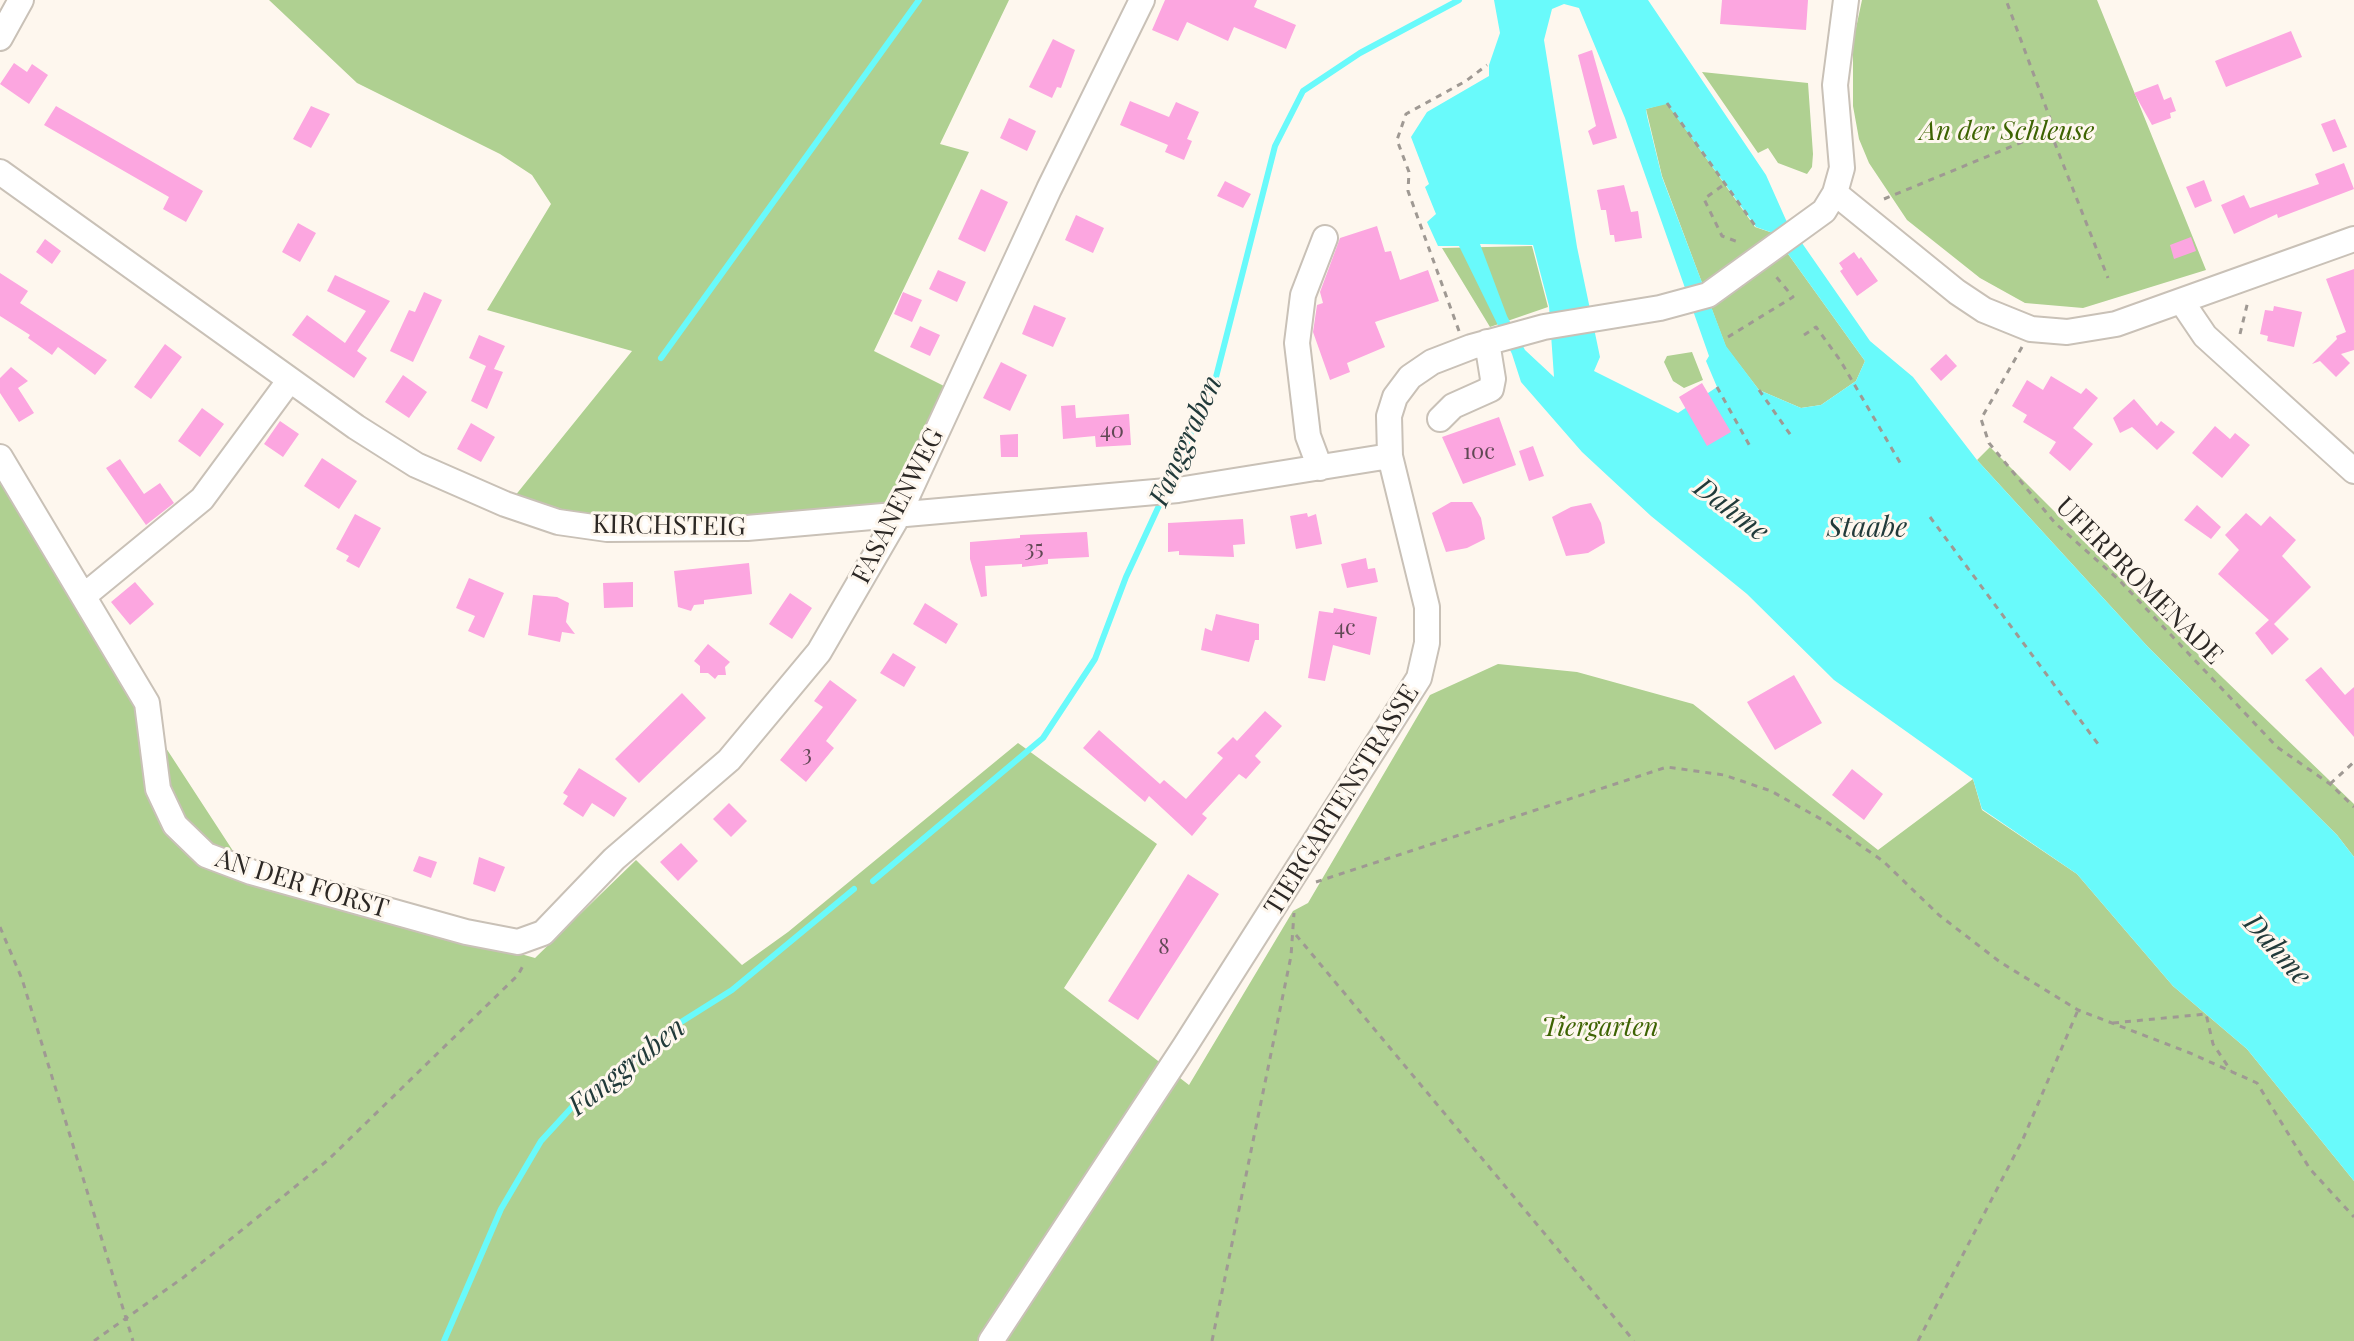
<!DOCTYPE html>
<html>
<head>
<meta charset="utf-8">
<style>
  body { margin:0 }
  canvas { display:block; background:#fef7ee }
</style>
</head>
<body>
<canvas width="2354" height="1341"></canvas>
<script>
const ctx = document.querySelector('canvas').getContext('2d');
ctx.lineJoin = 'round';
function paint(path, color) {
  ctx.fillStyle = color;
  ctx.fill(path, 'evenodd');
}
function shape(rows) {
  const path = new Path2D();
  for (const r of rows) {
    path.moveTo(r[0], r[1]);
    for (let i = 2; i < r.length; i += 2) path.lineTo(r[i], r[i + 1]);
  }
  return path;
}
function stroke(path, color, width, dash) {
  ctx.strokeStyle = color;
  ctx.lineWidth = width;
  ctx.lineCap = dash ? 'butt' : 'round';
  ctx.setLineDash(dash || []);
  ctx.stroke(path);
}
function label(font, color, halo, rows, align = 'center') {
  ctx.font = font + ' "Playfair Display",serif';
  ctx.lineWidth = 6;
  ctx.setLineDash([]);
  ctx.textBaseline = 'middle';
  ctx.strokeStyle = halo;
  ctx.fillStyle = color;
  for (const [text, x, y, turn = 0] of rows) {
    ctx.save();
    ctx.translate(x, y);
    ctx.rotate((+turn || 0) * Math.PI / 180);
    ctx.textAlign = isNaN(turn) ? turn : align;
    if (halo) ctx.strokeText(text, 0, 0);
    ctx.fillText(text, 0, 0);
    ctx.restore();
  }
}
const green = shape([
  [269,0,1009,0,940,144,969,152,874,351,948,388,893,501,872,508,714,522,566,516,510,502,632,351,487,310,551,204,532,175,500,154,357,83],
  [1862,0,2097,0,2206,270,2083,308,2025,303,1980,278,1907,220,1869,163,1859,139,1853,106,1853,42],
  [1702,72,1808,83,1813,154,1812,167,1807,174,1778,163,1768,148,1758,153],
  [1667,103,1755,227,1773,233,1865,361,1856,381,1821,405,1801,408,1759,390,1726,347,1662,176,1646,109],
  [1532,246,1548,307,1490,327,1442,248],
  [1692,352,1703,380,1684,388,1673,381,1664,362,1667,356],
  [1990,447,2172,629,2354,804,2354,857,2337,835,2148,647,1977,460],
  [0,458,57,556,82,619,250,877,535,958,636,860,742,965,788,932,1018,743,1157,844,1064,988,1189,1085,1293,911,1308,903,1430,695,1498,664,1577,672,1693,704,1878,850,1973,779,1982,810,2077,874,2173,986,2247,1049,2354,1181,2354,1341,0,1341]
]);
const water = shape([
  [1494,0,1648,0,1766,175,1786,220,1870,341,1913,377,1977,460,2148,647,2337,835,2354,857,2354,1181,2247,1049,2173,986,2077,874,1982,809,1973,779,1834,680,1747,594,1651,516,1582,452,1521,382,1512,354,1459,246,1438,246,1427,222,1436,214,1425,187,1429,184,1411,137,1427,112,1489,76,1489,65,1500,33],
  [1564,4,1579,8,1625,118,1709,356,1706,361,1717,387,1678,413,1594,371,1600,357,1577,247,1544,40,1552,9],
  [1667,104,1756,227,1773,233,1865,361,1856,381,1821,405,1801,408,1759,390,1726,346,1662,177,1647,116,1646,109],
  [1480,244,1533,245,1549,306,1554,377,1525,350,1507,316]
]);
const stream = shape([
  [661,358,919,0],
  [1169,483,1216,377,1275,146,1303,91,1360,53,1459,0],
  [873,881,1043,738,1095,659,1126,577,1163,497],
  [444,1341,501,1209,541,1141,584,1094,632,1062,670,1029,732,990,854,889]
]);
const building = shape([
  [1165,0,1257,0,1254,7,1296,25,1286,49,1234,27,1228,41,1187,22,1178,41,1152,30],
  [1722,0,1808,0,1806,30,1720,24],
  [2291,31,2302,57,2226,87,2215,61],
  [1053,39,1075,50,1061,88,1057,87,1052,98,1029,87],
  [1592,50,1617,138,1593,145,1588,131,1596,126,1578,55],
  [14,63,27,72,32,64,48,75,29,104,0,84],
  [2158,84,2164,100,2171,97,2176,111,2170,113,2171,118,2152,125,2134,93],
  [1130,101,1169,117,1176,102,1199,112,1187,139,1192,141,1184,160,1165,152,1168,145,1120,125],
  [56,106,203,191,186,222,163,209,169,197,44,125],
  [311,106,330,114,311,148,293,139],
  [1009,118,1036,131,1027,151,1000,138],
  [2335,119,2347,147,2333,152,2321,124],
  [2344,163,2354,189,2278,218,2277,214,2234,234,2221,205,2244,195,2250,208,2319,184,2315,174],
  [2204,180,2212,201,2195,208,2186,187],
  [1225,181,1251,194,1243,208,1217,196],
  [1624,185,1631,212,1638,211,1642,238,1615,242,1614,235,1610,235,1606,210,1601,210,1597,190],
  [981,189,1008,202,985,252,958,239],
  [1076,215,1104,228,1093,253,1065,240],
  [298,223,316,233,300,262,282,252],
  [1377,226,1385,252,1391,251,1400,280,1428,270,1439,301,1375,322,1385,347,1347,363,1350,372,1330,380,1313,332,1317,305,1323,303,1320,292,1340,238],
  [2191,237,2196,251,2174,259,2170,245],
  [45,239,61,251,52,264,36,252],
  [1854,252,1859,259,1861,257,1878,281,1857,296,1840,271,1843,269,1839,263],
  [2354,269,2354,350,2341,354,2350,363,2336,377,2320,361,2312,364,2337,339,2336,336,2346,332,2326,279],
  [938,270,966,282,957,302,929,289],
  [0,273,28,291,20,303,107,360,95,375,58,347,52,355,28,338,30,335,0,316],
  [335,275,390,301,357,351,367,358,354,378,292,335,307,315,345,343,366,311,327,291],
  [424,292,442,300,413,362,390,351,409,310,415,312],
  [903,292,922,300,912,322,894,314],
  [1034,305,1066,318,1053,347,1022,334],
  [2274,306,2302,312,2294,347,2267,341,2268,336,2260,334,2265,310,2273,311],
  [920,326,940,335,930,356,910,347],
  [479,335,505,346,494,369,503,372,487,409,471,401,486,366,469,358],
  [165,344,182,357,151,399,134,387],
  [1946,354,1957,366,1941,381,1930,369],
  [1001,362,1027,375,1010,411,983,398],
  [11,367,28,381,18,388,34,413,19,422,0,393,0,378],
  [403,375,427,392,409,418,385,402],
  [2051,376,2081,394,2086,388,2098,398,2073,428,2093,444,2070,471,2049,453,2056,442,2023,422,2027,415,2012,406,2027,380,2043,390],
  [1702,383,1731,432,1707,446,1679,397],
  [2134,399,2157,426,2161,421,2175,432,2157,450,2132,427,2120,433,2113,418],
  [1075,405,1076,418,1129,414,1131,445,1096,447,1095,436,1063,439,1061,406],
  [202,408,224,424,200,457,178,441],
  [1499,417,1516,465,1463,484,1442,437],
  [280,421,299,434,283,457,264,444],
  [471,423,495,437,481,462,457,449],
  [2215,426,2230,439,2235,433,2250,445,2222,478,2192,453],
  [1018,434,1018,457,1001,457,1000,435],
  [1533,446,1544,476,1529,481,1519,451],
  [322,458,357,481,339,509,304,486],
  [120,459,144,494,160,483,174,503,146,525,106,468],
  [1451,502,1472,502,1481,518,1485,539,1467,548,1446,552,1432,513],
  [1591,503,1601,523,1605,543,1588,553,1566,556,1552,517,1571,507],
  [2197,505,2221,527,2211,539,2184,520],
  [1307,513,1308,517,1316,514,1322,544,1296,549,1290,516],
  [2246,513,2261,526,2270,516,2296,540,2282,556,2311,587,2274,624,2289,639,2272,655,2255,633,2269,620,2218,574,2239,550,2225,535],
  [355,514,381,528,359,568,346,561,349,556,336,549],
  [1243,519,1245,544,1233,545,1234,557,1179,555,1179,551,1168,552,1168,523],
  [1087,532,1089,557,1048,559,1048,564,1022,567,1022,564,985,566,987,596,981,597,970,559,970,542,1020,538,1020,535],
  [1366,558,1368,569,1375,568,1378,582,1347,588,1341,564],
  [749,563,752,594,704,600,704,604,694,605,691,611,678,607,674,571],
  [469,578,504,593,484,638,468,631,475,616,456,608],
  [135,582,154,604,130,625,111,602],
  [633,582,633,607,604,608,603,583],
  [790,593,812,608,792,639,769,624],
  [533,595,557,597,569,603,566,622,575,634,562,632,560,642,528,635],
  [925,603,958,624,946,644,913,624],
  [1334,608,1377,617,1370,655,1333,645,1325,681,1308,678,1319,611,1333,613],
  [1216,614,1259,624,1259,640,1255,640,1249,662,1201,650,1205,628,1212,631],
  [708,644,730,662,725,667,726,675,718,675,715,679,708,673,700,673,700,666,694,661],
  [893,653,916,667,904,687,880,673],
  [2321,667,2345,695,2354,687,2354,737,2305,680],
  [1794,675,1822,723,1775,750,1747,702],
  [830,680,857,700,826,741,834,748,806,782,780,760,823,707,814,701],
  [682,693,706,718,639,783,615,759],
  [1265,711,1282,726,1255,756,1261,762,1246,779,1239,774,1202,814,1207,818,1192,836,1149,796,1145,802,1083,748,1099,730,1160,784,1164,780,1186,799,1223,758,1217,753,1233,737,1237,741],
  [579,768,627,798,614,817,592,803,583,817,563,804,568,796,563,793],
  [1852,769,1883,794,1864,820,1832,795],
  [729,803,747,821,731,837,713,819],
  [681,843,698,861,678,881,660,862],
  [419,856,437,862,431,878,413,871],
  [479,857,505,867,495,892,473,884],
  [1188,874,1219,894,1138,1020,1108,1001]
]);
const path = shape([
  [1667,103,1756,227],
  [2050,131,2108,278],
  [1722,186,1704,199,1722,236,1741,243],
  [1884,199,2054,129,2006,0],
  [1459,331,1408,191,1409,172,1397,140,1406,114,1466,81,1487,65],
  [2240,334,2248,301],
  [1804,335,1816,327,1840,360,1902,466],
  [1728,337,1793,297,1773,273],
  [2022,347,1981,419,1989,443,2055,523,2119,580,2277,747,2330,784,2354,807],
  [1717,387,1751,448],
  [1759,390,1792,437],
  [1930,517,2098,744],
  [2330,784,2354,762],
  [1316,882,1667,767,1724,775,1771,791,1828,823,1883,861,1939,915,2000,962,2078,1010,2190,1053,2257,1083,2310,1169,2354,1217],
  [0,927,22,979,133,1341],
  [1296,935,1634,1341],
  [2113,1023,2206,1014,2213,1044,2231,1071],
  [94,1341,184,1277,328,1160,518,975,525,962],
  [1212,1341,1291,956,1294,913],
  [1918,1341,2023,1139,2078,1010]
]);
const minor = shape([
  [0,38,21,0],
  [0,172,356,427,416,465,505,504,558,522,607,529,747,528,1178,490,1390,456],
  [1835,193,1957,292,1984,310,2031,329,2067,332,2116,324,2354,239],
  [2182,302,2205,336,2354,471],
  [1440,419,1453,406,1491,389,1493,379,1487,342],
  [0,457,147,703,158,789,175,825,206,855,251,872,466,932,518,942,543,933,614,859,729,760,819,652,898,516,1049,189,1142,0],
  [1320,468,1308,436,1297,343,1303,295,1325,238],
  [85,595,202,499,289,381],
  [991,1341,1185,1046,1419,678,1427,643,1427,607,1390,456,1389,416,1395,397,1410,377,1432,362,1471,347,1544,327,1660,308,1708,295,1824,211,1835,193,1842,168,1835,85,1846,0]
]);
const numberNames = [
  ["40",1112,431],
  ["10c",1479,452],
  ["35",1034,549],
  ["4c",1345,628],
  ["3",807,754],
  ["8",1164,947]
];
const parkNames = [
  ["An der Schleuse",2007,132],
  ["Tiergarten",1600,1028]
];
const streetNames = [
  ["FASANENWEG",898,506,-63],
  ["KIRCHSTEIG",669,526,1],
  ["UFERPROMENADE",2139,581,45],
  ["TIERGARTENSTRASSE",1342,800,-58],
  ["AN DER FORST",302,884,17]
];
const waterNames = [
  ["Fanggraben",1186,441,-66],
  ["Dahme",1731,510,37],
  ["Staabe",1867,528],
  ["Dahme",2277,950,48],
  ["Fanggraben",627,1067,-38]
];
paint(green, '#afd091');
paint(water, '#69fafb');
stroke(stream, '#69fafb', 6);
paint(building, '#fca6e0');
stroke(minor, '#c9c1b7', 28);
stroke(path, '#9f9993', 3, [6, 6]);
stroke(minor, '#fff', 24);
label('22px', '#604854', null, numberNames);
label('italic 26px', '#3d6302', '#fef7ee', parkNames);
label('26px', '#2c2825', '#fef7ee', streetNames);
label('italic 28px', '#213a3a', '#fef7ee', waterNames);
</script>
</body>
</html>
